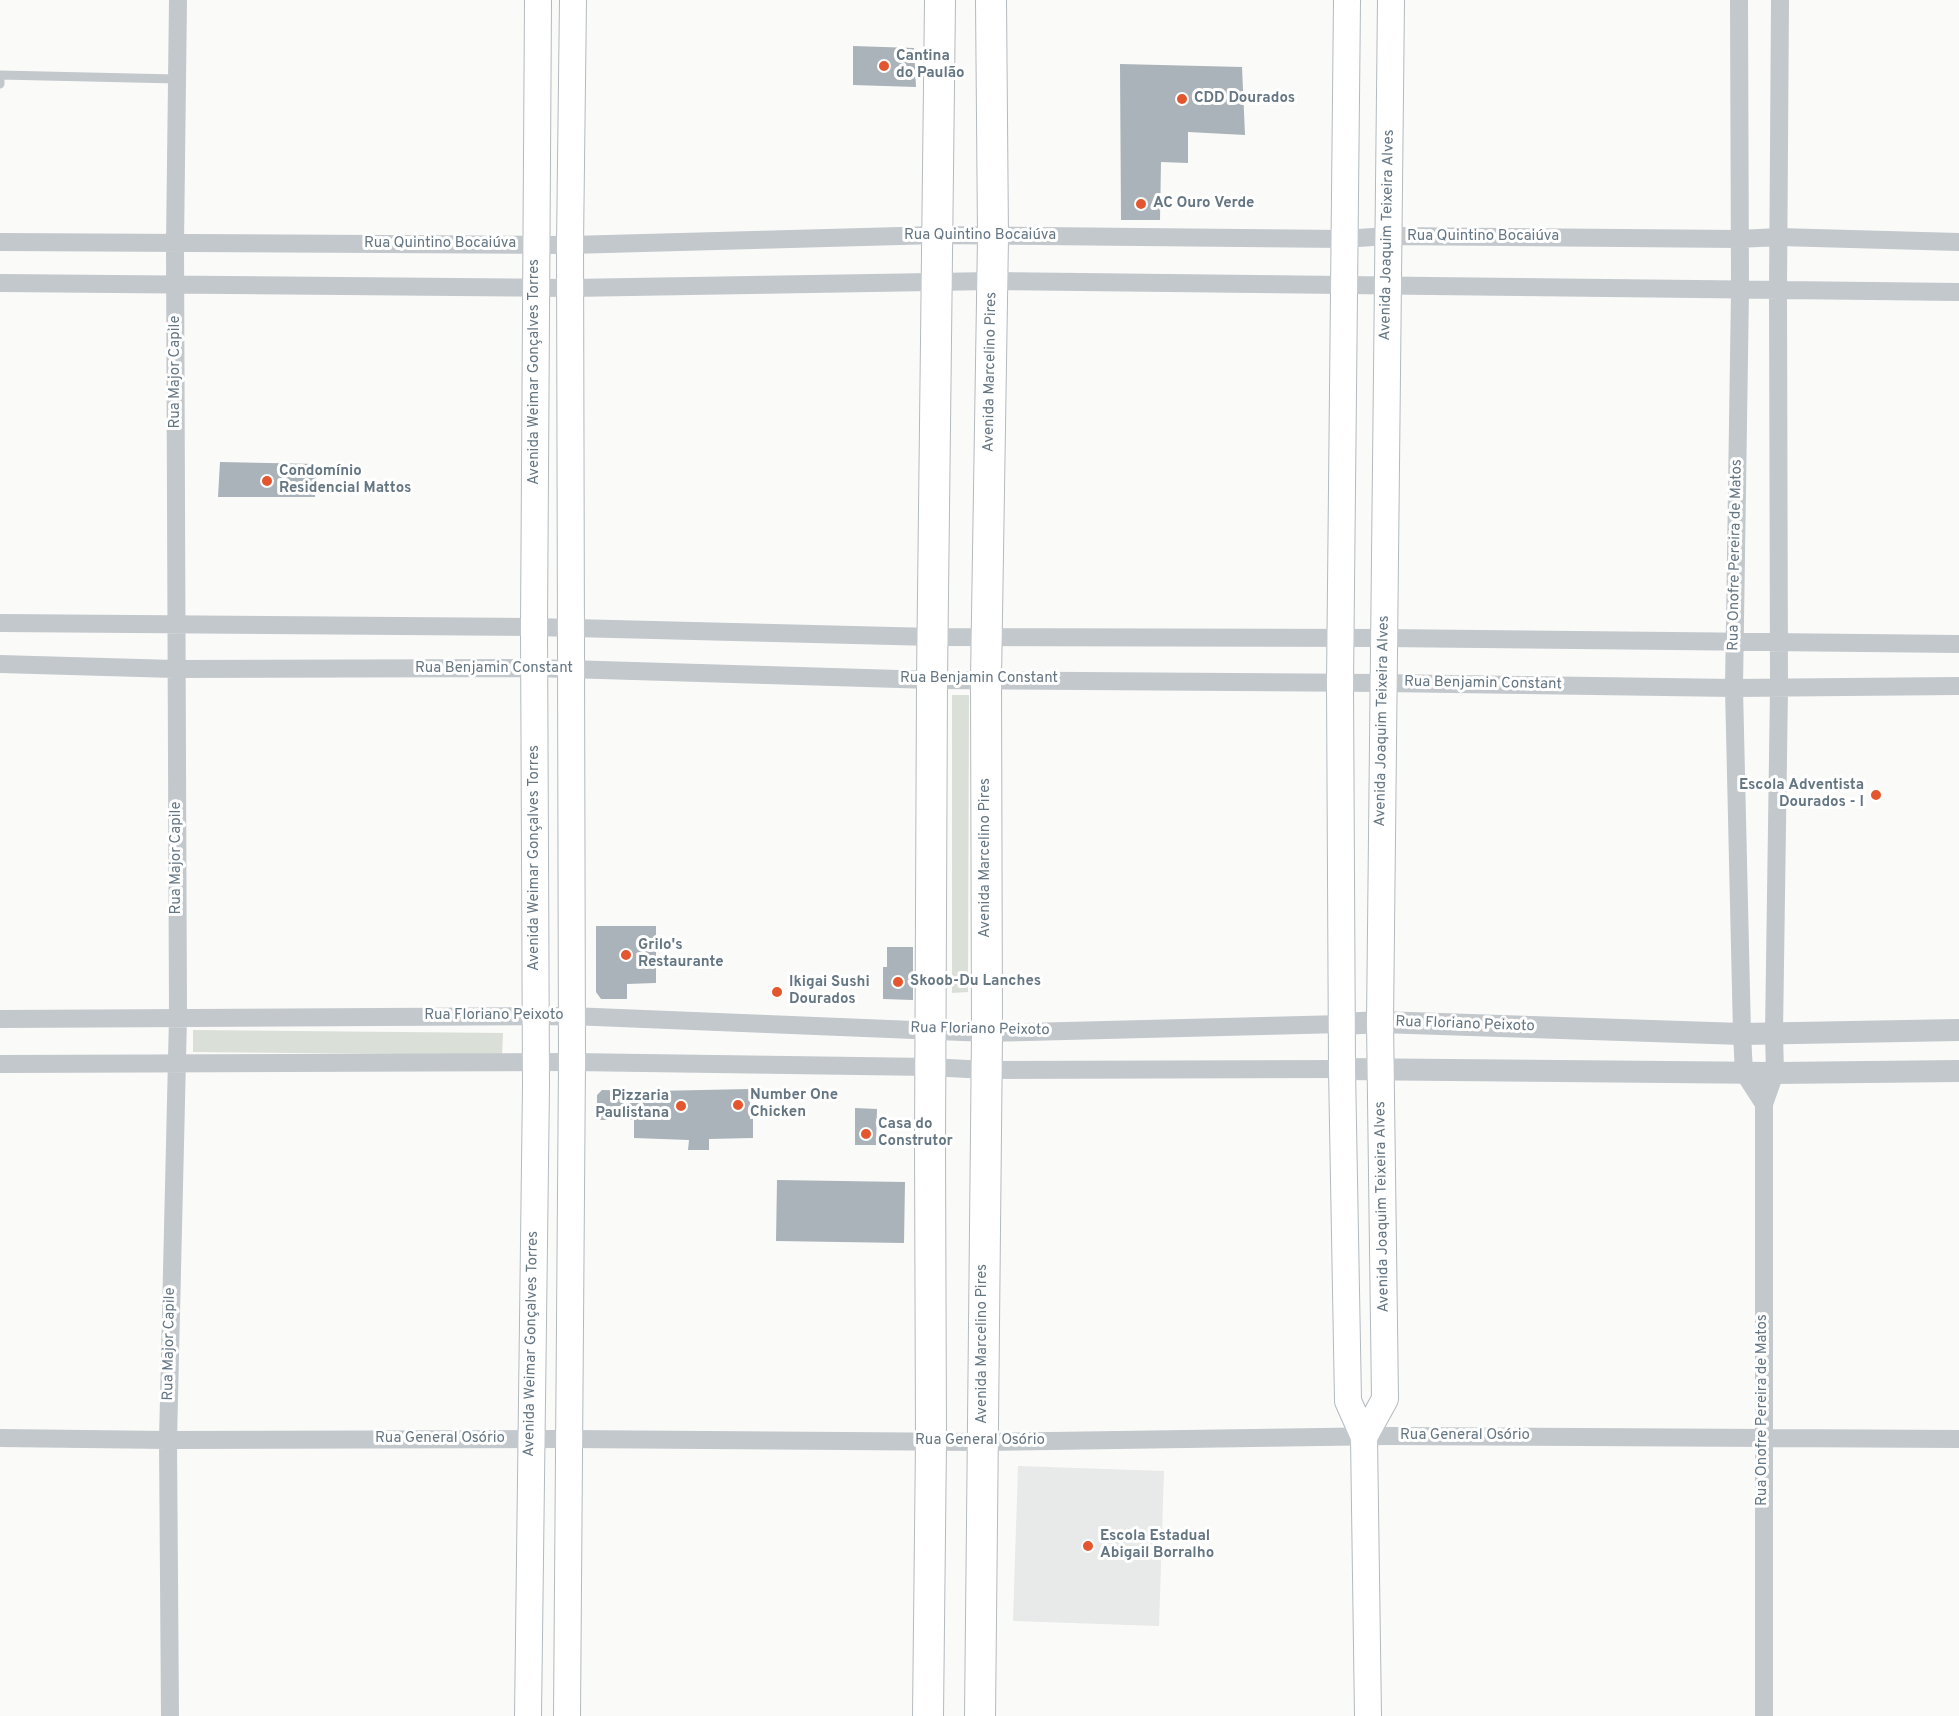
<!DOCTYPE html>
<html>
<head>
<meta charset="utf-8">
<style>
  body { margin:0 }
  canvas { display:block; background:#fafaf8 }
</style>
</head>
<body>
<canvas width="1959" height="1716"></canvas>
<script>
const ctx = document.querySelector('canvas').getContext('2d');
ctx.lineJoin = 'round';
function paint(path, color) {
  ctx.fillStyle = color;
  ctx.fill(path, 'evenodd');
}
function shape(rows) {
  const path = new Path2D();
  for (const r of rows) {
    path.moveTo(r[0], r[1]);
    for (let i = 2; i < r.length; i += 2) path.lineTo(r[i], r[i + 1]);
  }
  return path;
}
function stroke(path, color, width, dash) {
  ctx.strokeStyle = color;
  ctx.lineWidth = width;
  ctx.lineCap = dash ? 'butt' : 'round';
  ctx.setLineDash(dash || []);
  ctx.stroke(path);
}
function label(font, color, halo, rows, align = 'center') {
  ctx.font = font + ' Overpass,sans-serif';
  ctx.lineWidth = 6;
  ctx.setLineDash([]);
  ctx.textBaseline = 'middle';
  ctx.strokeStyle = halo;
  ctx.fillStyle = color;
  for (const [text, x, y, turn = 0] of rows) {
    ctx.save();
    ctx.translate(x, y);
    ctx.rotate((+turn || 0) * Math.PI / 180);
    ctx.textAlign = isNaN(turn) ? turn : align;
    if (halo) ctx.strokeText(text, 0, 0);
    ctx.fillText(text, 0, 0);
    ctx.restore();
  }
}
const built = shape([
  [1018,1466,1164,1471,1159,1626,1013,1621]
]);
const green = shape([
  [952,695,969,695,968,992,952,993],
  [193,1030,503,1033,502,1055,193,1052]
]);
const building = shape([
  [853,46,914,48,916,87,853,85],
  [1120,64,1242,67,1245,135,1188,132,1188,163,1161,162,1160,220,1121,220],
  [220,462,316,464,315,497,218,497],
  [596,926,656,926,656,983,627,984,627,999,601,999,596,992],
  [887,947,913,947,913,1000,883,999,883,967,887,967],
  [750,1089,750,1119,753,1119,753,1138,709,1139,709,1150,688,1150,689,1140,634,1138,634,1120,597,1120,597,1095,602,1090,654,1091],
  [855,1108,877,1109,876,1145,855,1145],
  [777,1180,905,1182,904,1243,776,1241]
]);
const service = shape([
  [0,84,0,75,177,79]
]);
const minor = shape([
  [1739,0,1740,291,1734,688,1742,1034,1744,1073,1764,1104],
  [0,242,570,245,937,235,1343,239,1388,236,1739,239,1779,237,1959,242],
  [0,283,570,288,992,281,1959,292],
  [0,623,534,627,933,637,1384,638,1959,644],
  [0,664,175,669,534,668,932,680,1383,683,1734,688,1959,686],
  [0,1019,571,1016,987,1033,1342,1024],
  [0,1064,572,1062,930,1067,986,1070,1342,1069],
  [0,1438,168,1440,568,1439,982,1442,1389,1436,1959,1439],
  [170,1716,168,1440,178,1017,175,244,178,0],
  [1764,1716,1764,1104,1775,1073,1774,1033,1779,688,1778,291,1780,0]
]);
const tertiary = shape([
  [1342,1024,1380,1022,1742,1034,1959,1030],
  [1342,1069,1775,1073,1959,1071]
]);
const secondary = shape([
  [1347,0,1340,683,1342,1069,1348,1401,1364,1437,1368,1716],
  [1364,1437,1385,1399,1380,1022,1391,0],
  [528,1716,536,1085,534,627,538,0],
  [567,1716,572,1062,570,245,573,0]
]);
const primary = shape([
  [928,1716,931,1441,930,1144,932,680,940,0],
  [980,1716,987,1033,986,679,993,237,991,0]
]);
const markers = [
  [884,66,6,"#e4572e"],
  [1182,99,6,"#e4572e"],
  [1141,204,6,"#e4572e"],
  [267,481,6,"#e4572e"],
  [1876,795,6,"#e4572e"],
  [626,955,6,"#e4572e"],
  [898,982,6,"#e4572e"],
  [777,992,6,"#e4572e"],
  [738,1105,6,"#e4572e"],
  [681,1106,6,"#e4572e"],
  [866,1134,6,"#e4572e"],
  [1088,1546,6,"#e4572e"]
];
const poiNames = [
  ["Cantina",896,57],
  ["do Paulão",896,74],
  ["CDD Dourados",1194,99],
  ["AC Ouro Verde",1153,204],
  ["Condomínio",279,472],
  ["Residencial Mattos",279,489],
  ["Escola Adventista",1864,786,"right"],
  ["Dourados - I",1864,803,"right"],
  ["Grilo's",638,946],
  ["Restaurante",638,963],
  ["Skoob-Du Lanches",910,982],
  ["Ikigai Sushi",789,983],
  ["Dourados",789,1000],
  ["Number One",750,1096],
  ["Chicken",750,1113],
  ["Pizzaria",669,1097,"right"],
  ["Paulistana",669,1114,"right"],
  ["Casa do",878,1125],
  ["Construtor",878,1142],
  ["Escola Estadual",1100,1537],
  ["Abigail Borralho",1100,1554]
];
const streetNames = [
  ["Avenida Joaquim Teixeira Alves",1388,235,-89],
  ["Rua Quintino Bocaiúva",980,236],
  ["Rua Quintino Bocaiúva",1483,237],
  ["Rua Quintino Bocaiúva",440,244],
  ["Rua Major Capile",176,372,-90],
  ["Avenida Weimar Gonçalves Torres",535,372,-90],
  ["Avenida Marcelino Pires",991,372,-89],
  ["Rua Onofre Pereira de Matos",1736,555,-89],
  ["Rua Benjamin Constant",494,669],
  ["Rua Benjamin Constant",979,679],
  ["Rua Benjamin Constant",1483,684,1],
  ["Avenida Joaquim Teixeira Alves",1383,721,-89],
  ["Rua Major Capile",177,858,-90],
  ["Avenida Weimar Gonçalves Torres",535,858,-90],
  ["Avenida Marcelino Pires",986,858,-90],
  ["Rua Floriano Peixoto",494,1016],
  ["Rua Floriano Peixoto",1465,1025,2],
  ["Rua Floriano Peixoto",980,1030,1],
  ["Avenida Joaquim Teixeira Alves",1383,1207,-91],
  ["Rua Major Capile",170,1344,-89],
  ["Avenida Weimar Gonçalves Torres",532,1344,-89],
  ["Avenida Marcelino Pires",983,1344,-90],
  ["Rua Onofre Pereira de Matos",1763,1410,-90],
  ["Rua General Osório",1465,1436],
  ["Rua General Osório",440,1439],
  ["Rua General Osório",980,1441]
];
paint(built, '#e8e9e9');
paint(green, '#dadfd7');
paint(building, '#aab3b9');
stroke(secondary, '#b3babf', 28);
stroke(primary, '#b5babe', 32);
stroke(service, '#c3c8cc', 9);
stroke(minor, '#c3c8cc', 18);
stroke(tertiary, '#c3c8cc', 22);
stroke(secondary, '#fff', 26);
stroke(primary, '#fff', 30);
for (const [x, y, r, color] of markers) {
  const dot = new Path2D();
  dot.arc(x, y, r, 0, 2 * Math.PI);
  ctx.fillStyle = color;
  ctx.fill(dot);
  stroke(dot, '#fff', 2);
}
label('bold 15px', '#657683', '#fff', poiNames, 'left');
label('15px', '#657683', '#fff', streetNames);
</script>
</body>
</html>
